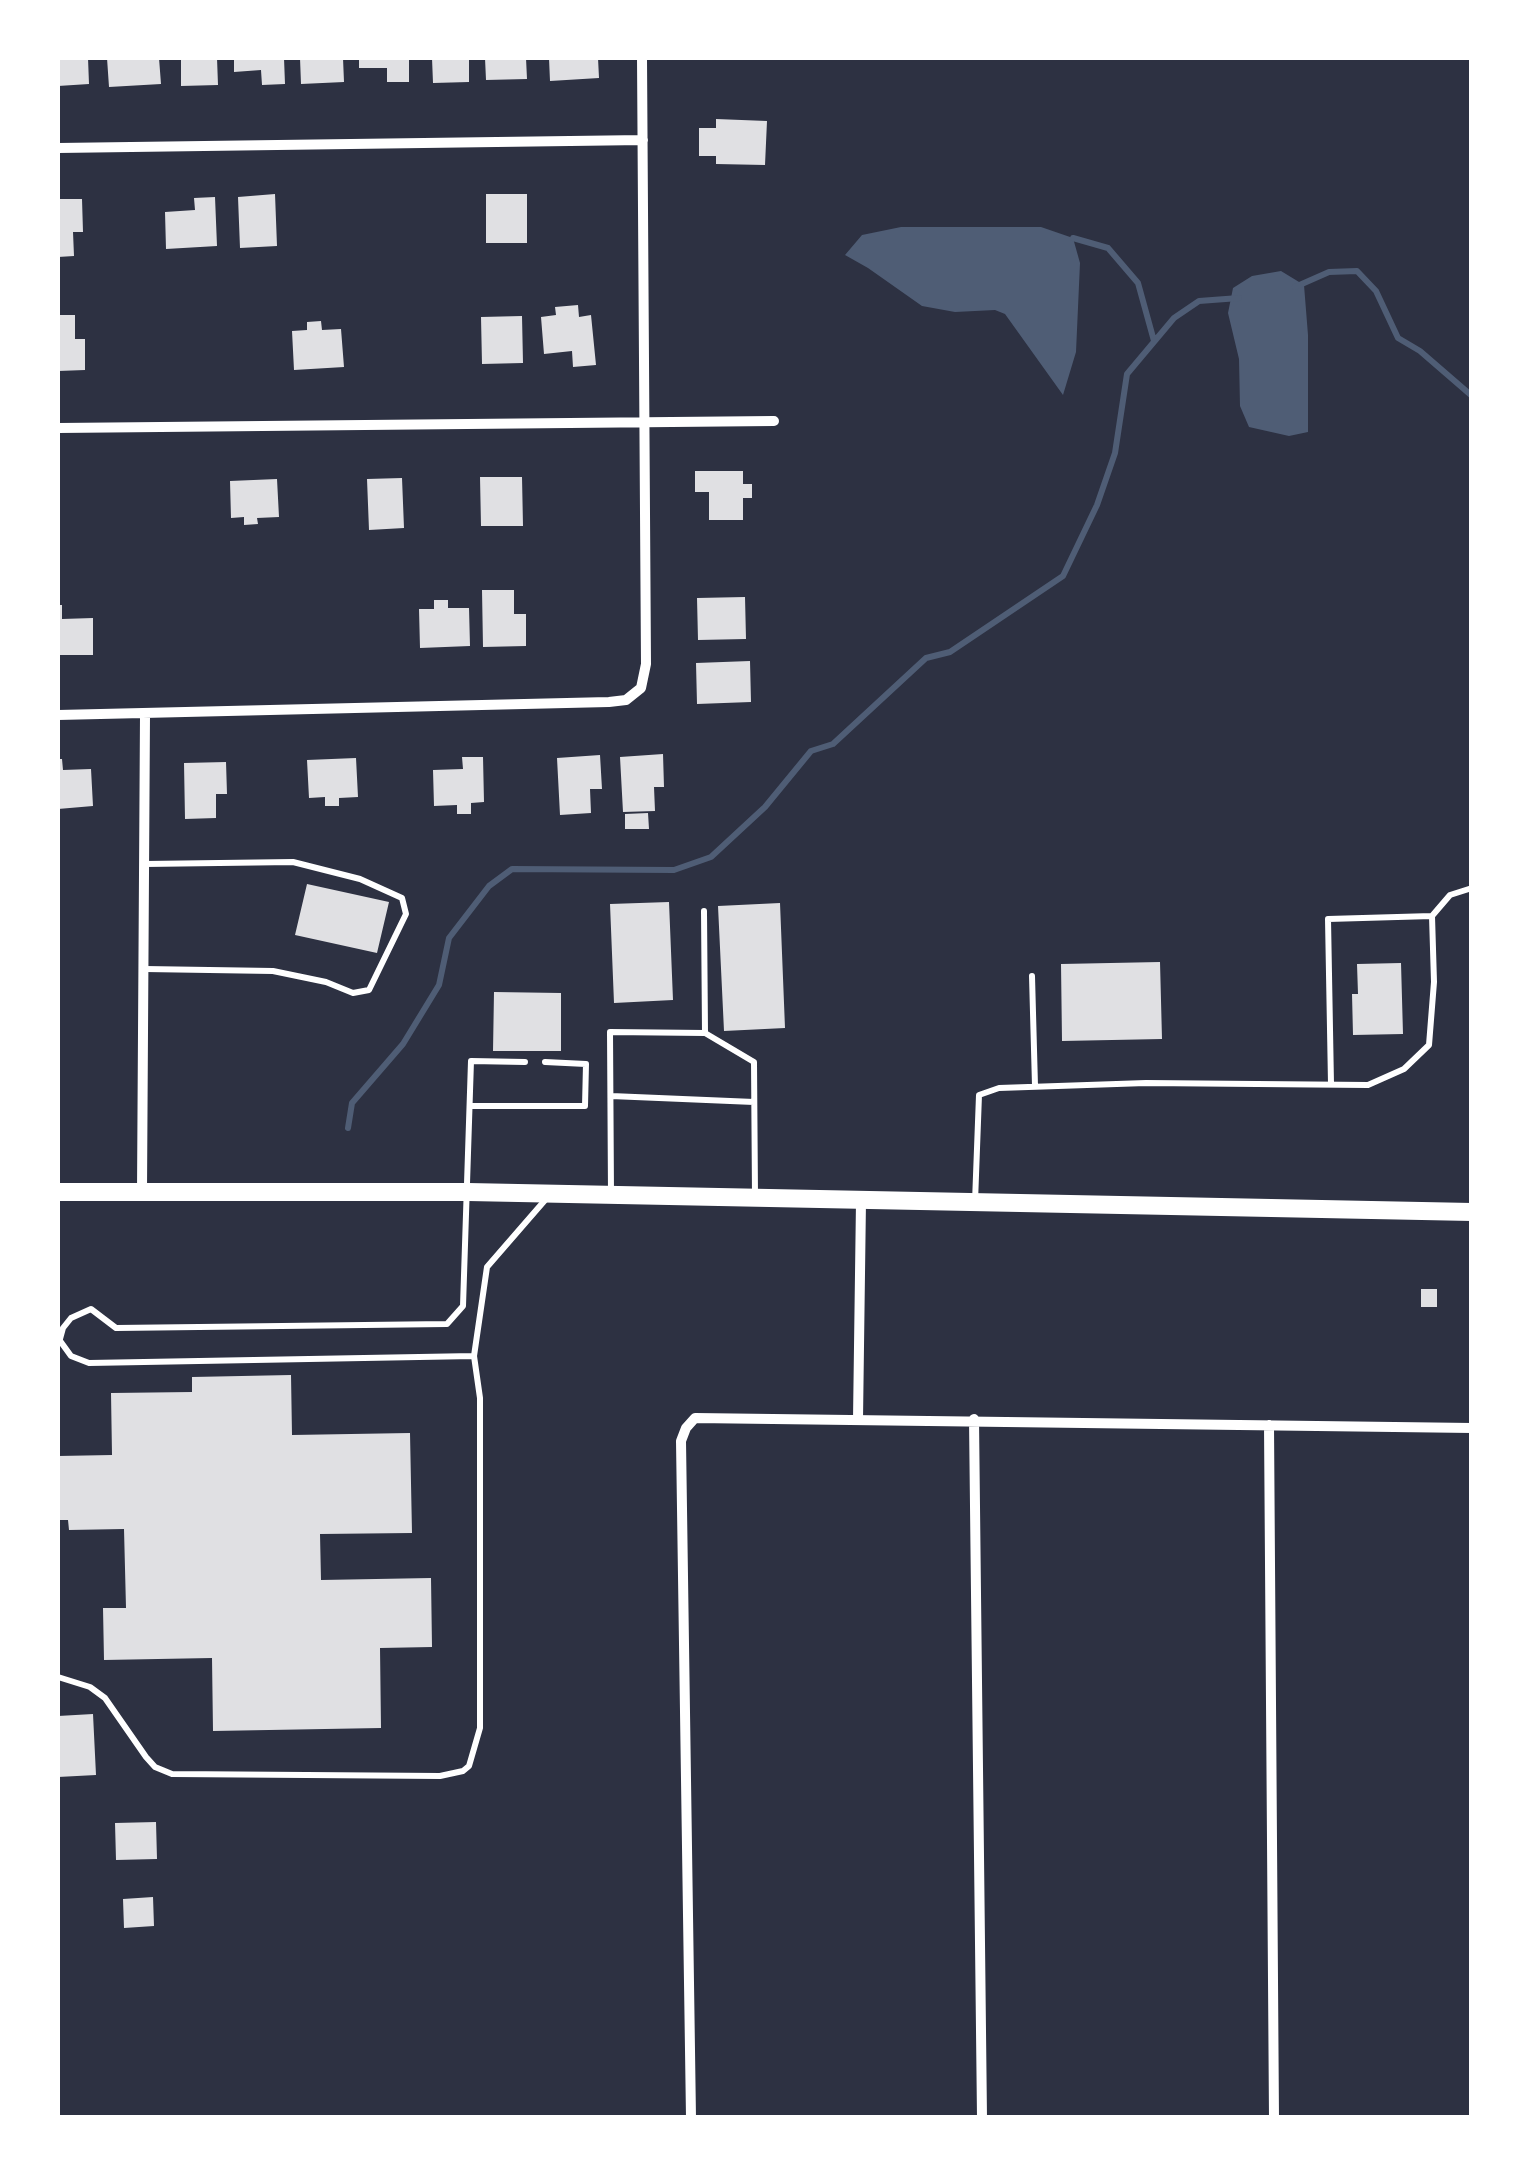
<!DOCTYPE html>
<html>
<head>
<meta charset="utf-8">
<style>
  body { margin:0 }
  #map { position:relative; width:1529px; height:2175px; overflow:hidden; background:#2d3142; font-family:"Archivo Narrow",sans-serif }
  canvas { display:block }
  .frame { position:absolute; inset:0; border:60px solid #fff; pointer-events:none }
</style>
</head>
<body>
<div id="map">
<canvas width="1529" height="2175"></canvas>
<div class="frame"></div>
</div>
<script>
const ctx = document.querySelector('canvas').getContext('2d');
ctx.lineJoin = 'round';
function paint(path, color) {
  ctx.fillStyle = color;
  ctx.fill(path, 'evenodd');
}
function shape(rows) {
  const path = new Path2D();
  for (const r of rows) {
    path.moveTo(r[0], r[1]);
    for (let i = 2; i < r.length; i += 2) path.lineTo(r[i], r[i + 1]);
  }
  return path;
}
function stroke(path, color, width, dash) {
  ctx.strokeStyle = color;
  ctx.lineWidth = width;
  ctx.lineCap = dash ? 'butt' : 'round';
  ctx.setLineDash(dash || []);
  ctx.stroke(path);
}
const water = shape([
  [901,227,1041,227,1073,238,1080,263,1076,352,1063,395,1005,314,995,310,955,312,922,306,868,268,845,255,862,235],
  [1281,271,1304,285,1308,335,1308,432,1289,436,1249,427,1240,406,1239,359,1228,313,1233,288,1252,276]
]);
const stream = shape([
  [1073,238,1108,248,1138,283,1154,341],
  [1295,287,1329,272,1357,271,1376,291,1398,338,1420,351,1472,396],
  [348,1128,352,1103,403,1044,439,985,449,938,489,886,512,869,674,870,711,857,765,807,811,751,833,744,926,658,950,652,1063,576,1097,505,1115,453,1127,374,1174,318,1199,301,1239,298]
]);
const building = shape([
  [58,58,88,58,89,84,58,86],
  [107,58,159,58,161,84,109,87],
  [181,58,217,58,218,85,181,86],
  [234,58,284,58,285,84,262,85,261,70,234,72],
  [300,58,343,58,344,82,301,84],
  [359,58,409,58,409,82,387,82,387,68,359,68],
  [432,58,469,58,469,82,433,83],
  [485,58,526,58,527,79,486,80],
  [549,58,598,58,599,78,550,81],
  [716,119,767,121,765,165,716,164,716,156,699,156,699,128,716,128],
  [275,194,277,246,240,248,238,197],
  [486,194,527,194,527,243,486,243],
  [215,197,217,246,166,249,165,212,195,210,194,198],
  [58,199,82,199,83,232,73,232,74,256,58,257],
  [578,305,579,317,591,315,596,365,573,367,572,351,544,354,541,317,556,315,555,307],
  [58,315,75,315,75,339,85,339,85,370,58,371],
  [522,316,523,363,482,364,481,317],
  [321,321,322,330,341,329,344,367,294,370,292,331,307,330,307,322],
  [695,471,743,471,743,484,752,484,752,498,743,498,743,520,709,520,709,492,695,492],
  [480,477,522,477,523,526,481,526],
  [402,478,404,528,369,530,367,479],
  [277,479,279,517,257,518,258,524,244,525,244,517,231,518,230,481],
  [482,590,514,590,514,614,526,614,526,646,483,647],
  [745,597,746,639,698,640,697,598],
  [434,600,448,600,448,608,469,608,470,646,420,648,419,609,434,609],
  [58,605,62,605,62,619,93,618,93,655,58,655],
  [750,661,751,702,697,704,696,663],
  [663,754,664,787,654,787,655,811,623,812,620,757],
  [600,755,602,789,590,789,591,813,560,815,557,758],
  [462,757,483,757,484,802,471,803,471,814,457,814,457,805,434,806,433,770,463,769],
  [356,758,358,797,339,798,339,806,325,806,325,797,309,798,307,760],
  [58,759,62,759,63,770,91,769,93,806,58,809],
  [226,762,227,794,216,794,216,818,185,819,184,763],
  [648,813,649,829,625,829,625,814],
  [307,884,389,902,377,953,295,935],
  [669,902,673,1000,614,1003,610,904],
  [780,903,785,1028,724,1031,718,906],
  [1160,962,1162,1039,1062,1041,1061,964],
  [1401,963,1403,1034,1353,1035,1352,994,1358,994,1357,964],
  [494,992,561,993,561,1051,493,1051],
  [1421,1289,1437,1289,1437,1307,1421,1307],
  [291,1375,292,1435,410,1433,412,1533,320,1534,321,1580,431,1578,432,1647,380,1648,381,1728,213,1731,212,1658,104,1660,103,1608,126,1608,124,1529,69,1530,68,1520,58,1520,58,1456,112,1455,111,1393,192,1392,192,1377],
  [93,1714,96,1775,58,1777,58,1716],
  [156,1822,157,1859,116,1860,115,1823],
  [153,1897,154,1926,124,1928,123,1899]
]);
const service = shape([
  [704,911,705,1033],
  [145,969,273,971,326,982,353,993,369,990,406,914,402,898,360,879,293,862,145,864],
  [1032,976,1035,1086],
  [1331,1084,1328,919,1432,916],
  [611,1096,754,1102],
  [470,1106,585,1106,586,1064,545,1062],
  [611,1194,610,1032,705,1033,754,1062,755,1196],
  [975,1202,979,1095,999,1088,1146,1083,1368,1085,1404,1069,1429,1045,1434,982,1432,916,1450,895,1472,888],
  [58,1338,71,1356,89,1363,474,1356],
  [60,1339,63,1328,71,1318,91,1309,116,1328,447,1324,463,1306,471,1061,525,1062],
  [58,1677,90,1687,105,1698,146,1757,155,1767,172,1774,440,1776,463,1771,469,1766,480,1728,480,1398,474,1356,487,1267,546,1199]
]);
const minor = shape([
  [58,148,643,140],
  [58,428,774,421],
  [58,715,609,702,626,700,641,688,646,664,642,58],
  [142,1190,145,715],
  [858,1419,861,1201],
  [974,1419,982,2118],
  [1269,1425,1274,2118],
  [691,2118,681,1441,686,1428,695,1418,1472,1428]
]);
const secondary = shape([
  [58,1192,468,1192,1472,1212]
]);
paint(water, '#4f5d75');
stroke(stream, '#4f5d75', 6);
paint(building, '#e0e0e3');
stroke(service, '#fff', 6);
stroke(minor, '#fff', 10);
stroke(secondary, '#fff', 18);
</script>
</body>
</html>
